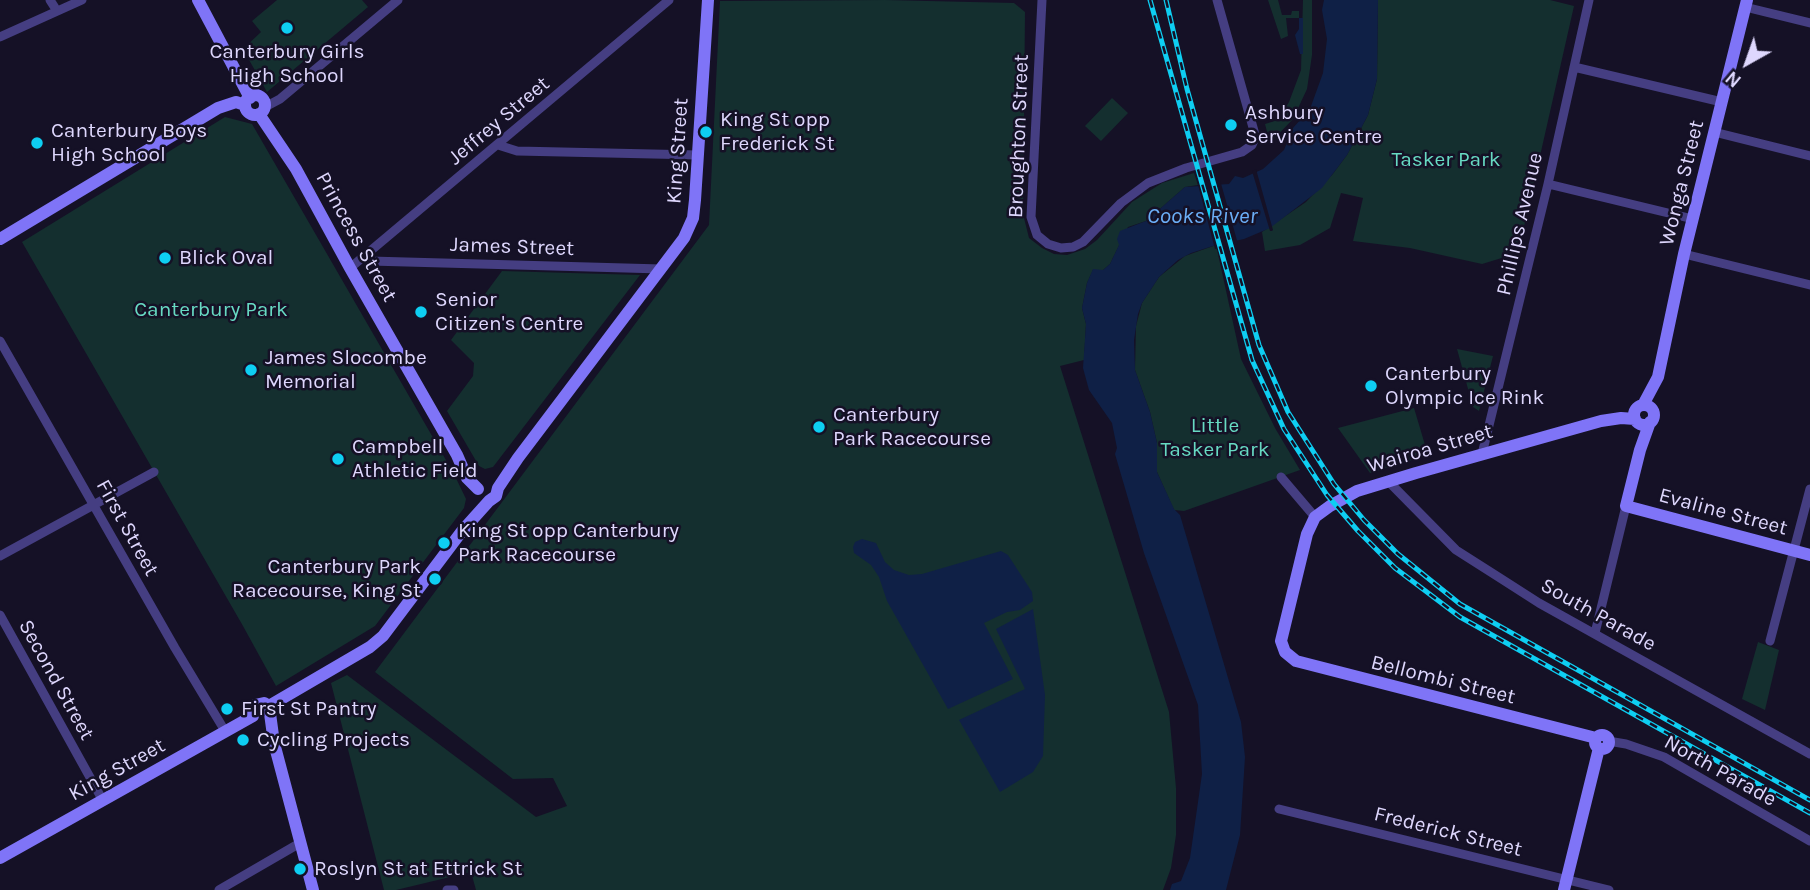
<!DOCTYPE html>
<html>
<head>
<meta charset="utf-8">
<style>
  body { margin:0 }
  #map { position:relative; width:1810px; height:890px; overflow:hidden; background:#151126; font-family:Karla,sans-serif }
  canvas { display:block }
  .north { position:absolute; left:1712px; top:28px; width:70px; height:70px; -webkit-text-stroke:5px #151126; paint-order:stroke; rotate:220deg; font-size:19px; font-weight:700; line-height:28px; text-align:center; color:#ded7fd }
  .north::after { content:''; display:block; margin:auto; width:24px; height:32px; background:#ded7fd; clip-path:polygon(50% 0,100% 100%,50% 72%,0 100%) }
</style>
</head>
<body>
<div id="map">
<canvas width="1810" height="890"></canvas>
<div class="north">N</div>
</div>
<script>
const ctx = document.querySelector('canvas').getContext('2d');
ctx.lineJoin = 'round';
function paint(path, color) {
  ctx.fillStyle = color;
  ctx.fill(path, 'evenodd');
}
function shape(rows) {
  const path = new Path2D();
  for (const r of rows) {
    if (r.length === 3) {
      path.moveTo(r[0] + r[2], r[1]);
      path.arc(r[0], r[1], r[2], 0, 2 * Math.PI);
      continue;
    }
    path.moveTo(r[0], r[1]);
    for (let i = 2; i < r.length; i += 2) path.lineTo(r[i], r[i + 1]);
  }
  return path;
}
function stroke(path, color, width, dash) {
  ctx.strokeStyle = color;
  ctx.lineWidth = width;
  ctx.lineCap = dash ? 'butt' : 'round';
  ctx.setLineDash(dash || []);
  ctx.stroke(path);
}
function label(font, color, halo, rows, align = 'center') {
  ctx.font = font + ' Karla,sans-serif';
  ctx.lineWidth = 5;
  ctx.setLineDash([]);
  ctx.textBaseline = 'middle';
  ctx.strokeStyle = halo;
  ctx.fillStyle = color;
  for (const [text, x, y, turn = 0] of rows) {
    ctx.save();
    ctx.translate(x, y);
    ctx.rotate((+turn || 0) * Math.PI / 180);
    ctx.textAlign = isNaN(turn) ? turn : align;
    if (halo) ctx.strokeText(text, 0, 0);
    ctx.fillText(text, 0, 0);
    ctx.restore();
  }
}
const green = shape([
  [277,0,362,0,368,7,267,92,243,49,261,32,252,21],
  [885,0,1014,3,1025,12,1023,214,1029,238,1042,248,1054,254,1067,255,1085,249,1097,240,1132,202,1162,183,1194,173,1198,185,1185,187,1146,221,1128,227,1110,264,1103,270,1093,270,1087,283,1082,308,1086,324,1084,360,1060,366,1169,712,1176,788,1176,835,1171,868,1163,890,476,890,471,872,396,890,384,890,331,683,347,675,536,817,567,806,553,778,513,779,375,672,709,225,720,1],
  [1268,0,1278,0,1282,15,1291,15,1292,11,1299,11,1299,18,1286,18,1288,36,1281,39],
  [1303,0,1312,0,1312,55,1307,89,1293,119,1270,143,1265,124,1278,120,1289,102,1301,70],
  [1378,0,1550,0,1574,6,1518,253,1482,264,1410,248,1353,241,1363,198,1341,193,1330,228,1300,245,1265,251,1262,232,1306,202,1332,175,1347,155,1368,115,1377,79],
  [1112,98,1128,113,1101,141,1085,126],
  [225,117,252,124,454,474,466,499,464,508,375,626,276,686,243,626,22,242],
  [1216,245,1241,359,1275,428,1300,470,1184,511,1174,510,1157,472,1157,443,1150,412,1135,370,1136,326,1142,303,1159,277,1185,256],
  [502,271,640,275,493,467,485,469,479,466,447,411,473,376,474,363,451,340],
  [1457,349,1493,356,1479,411,1473,407],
  [1414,408,1428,455,1370,473,1338,428],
  [1758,642,1779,650,1765,710,1742,699]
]);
const water = shape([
  [1324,0,1378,0,1377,79,1368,115,1347,155,1322,188,1270,228,1244,239,1216,245,1191,253,1178,260,1159,277,1142,303,1138,314,1134,340,1135,370,1150,412,1157,443,1157,472,1174,509,1180,515,1241,722,1245,757,1240,835,1226,890,1170,890,1172,884,1181,881,1190,858,1202,774,1198,705,1144,553,1115,454,1117,448,1112,423,1089,390,1083,368,1086,324,1082,308,1087,283,1093,269,1103,270,1110,264,1119,245,1117,239,1120,231,1146,221,1185,187,1229,184,1235,176,1243,178,1263,169,1284,150,1293,128,1310,109,1323,73,1327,39,1322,10],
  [1299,18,1303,18,1303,54,1300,54,1295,35,1299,29],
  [862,539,876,543,885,562,894,570,909,575,922,574,1001,551,1008,555,1032,592,1033,601,1020,610,1007,612,984,623,1013,679,948,709,887,601,879,577,871,565,854,553,853,547,855,542],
  [1033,609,1045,695,1043,756,1033,772,1000,792,959,720,1025,689,996,629]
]);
const pier = shape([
  [1256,169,1273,230,1272,231,1270,231,1252,171],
  [1220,180,1238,244,1215,249,1197,181]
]);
const street = shape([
  [50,0,57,11],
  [1042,0,1031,217,1037,235,1048,244,1061,248,1073,247,1083,242,1121,203,1148,183,1186,168,1242,152,1252,145,1255,138,1254,131,1217,0],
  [1745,7,1810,23],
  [0,37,82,0],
  [1574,67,1722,102],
  [265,107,280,99,398,0],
  [1714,132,1810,156],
  [498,145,517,151,698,155],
  [1548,184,1693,219],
  [1684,254,1810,285],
  [363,257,370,261,662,269],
  [350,268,669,0],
  [0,341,175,648,225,731],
  [1482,454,1548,184,1589,0],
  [1281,477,1315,517],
  [1388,481,1456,550,1500,578,1539,603,1810,754],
  [0,556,154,472],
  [0,615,102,799],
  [1595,633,1626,506],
  [1770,641,1810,489],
  [1608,741,1626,744,1664,757,1810,841],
  [1279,809,1609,890],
  [219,890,300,843],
  [447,890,454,890]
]);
const secondary = shape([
  [198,0,250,98],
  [255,105,10],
  [259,114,296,169,350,268,457,455,467,478,478,489],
  [0,239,218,108,236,102,245,105],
  [1643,405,1658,377,1684,254,1747,0],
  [1644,415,10],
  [1650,422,1640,450,1626,506,1810,555],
  [269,706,370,647,383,636,462,531,489,501,496,496,498,488,518,458,684,238,693,218,695,200,708,0],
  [269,706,274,743,313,890],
  [253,716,252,710,255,705,264,703,269,706],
  [1602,742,7],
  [1596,738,1296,661,1285,652,1281,641,1307,534,1315,517,1330,506,1357,491,1416,473,1601,421,1621,418,1635,419],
  [0,858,253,716],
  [1564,890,1599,748]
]);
const rail = shape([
  [1150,0,1252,360,1284,429,1327,495,1358,531,1395,568,1460,617,1810,813],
  [1166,0,1187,89,1259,345,1288,412,1334,484,1364,520,1398,554,1460,604,1810,800]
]);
const markers = [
  [287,28,7,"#0ecef2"],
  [1231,125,7,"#0ecef2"],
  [706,132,7,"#0ecef2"],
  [37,143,7,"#0ecef2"],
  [165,258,7,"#0ecef2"],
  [421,312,7,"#0ecef2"],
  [251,370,7,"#0ecef2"],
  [1371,386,7,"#0ecef2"],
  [819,427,7,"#0ecef2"],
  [338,459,7,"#0ecef2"],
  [444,543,7,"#0ecef2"],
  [435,579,7,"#0ecef2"],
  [227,709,7,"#0ecef2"],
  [243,740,7,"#0ecef2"],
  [300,869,7,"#0ecef2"]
];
const poiNames = [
  ["Canterbury Girls",287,52,"center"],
  ["High School",287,76,"center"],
  ["Ashbury",1245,113],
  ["Service Centre",1245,137],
  ["King St opp",720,120],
  ["Frederick St",720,144],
  ["Canterbury Boys",51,131],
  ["High School",51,155],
  ["Blick Oval",179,258],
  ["Senior",435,300],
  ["Citizen's Centre",435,324],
  ["James Slocombe",265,358],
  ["Memorial",265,382],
  ["Canterbury",1385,374],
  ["Olympic Ice Rink",1385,398],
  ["Canterbury",833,415],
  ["Park Racecourse",833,439],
  ["Campbell",352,447],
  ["Athletic Field",352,471],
  ["King St opp Canterbury",458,531],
  ["Park Racecourse",458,555],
  ["Canterbury Park",421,567,"right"],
  ["Racecourse, King St",421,591,"right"],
  ["First St Pantry",241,709],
  ["Cycling Projects",257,740],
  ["Roslyn St at Ettrick St",314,869]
];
const streetNames = [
  ["Jeffrey Street",499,121,-40],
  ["Broughton Street",1019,136,-88],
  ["King Street",678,151,-86],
  ["Wonga Street",1682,183,-76],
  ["Phillips Avenue",1520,224,-77],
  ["Princess Street",356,237,61],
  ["James Street",512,247,2],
  ["Wairoa Street",1430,449,-16],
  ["Evaline Street",1723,512,15],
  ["First Street",127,528,61],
  ["South Parade",1598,615,29],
  ["Second Street",56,680,61],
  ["Bellombi Street",1443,680,14],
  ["King Street",117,770,-29],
  ["North Parade",1720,771,29],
  ["Frederick Street",1448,832,14]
];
const parkNames = [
  ["Tasker Park",1446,160],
  ["Canterbury Park",211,310],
  ["Little",1215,426],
  ["Tasker Park",1215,450]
];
const waterNames = [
  ["Cooks River",1202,216]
];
paint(green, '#142f2f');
paint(water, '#0f2046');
paint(pier, '#151126');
stroke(street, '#453e82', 9);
stroke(secondary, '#7f74f7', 12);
stroke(rail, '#0ecef2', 5);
stroke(rail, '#151126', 2.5, [8]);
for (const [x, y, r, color] of markers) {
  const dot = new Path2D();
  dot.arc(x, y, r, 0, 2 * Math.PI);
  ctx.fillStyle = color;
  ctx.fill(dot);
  stroke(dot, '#151126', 2.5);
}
label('21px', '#ded7fd', '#151126', poiNames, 'left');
label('21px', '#ded7fd', '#151126', streetNames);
label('21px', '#67dac3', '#151126', parkNames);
label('italic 23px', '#6baef7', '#151126', waterNames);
</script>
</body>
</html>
